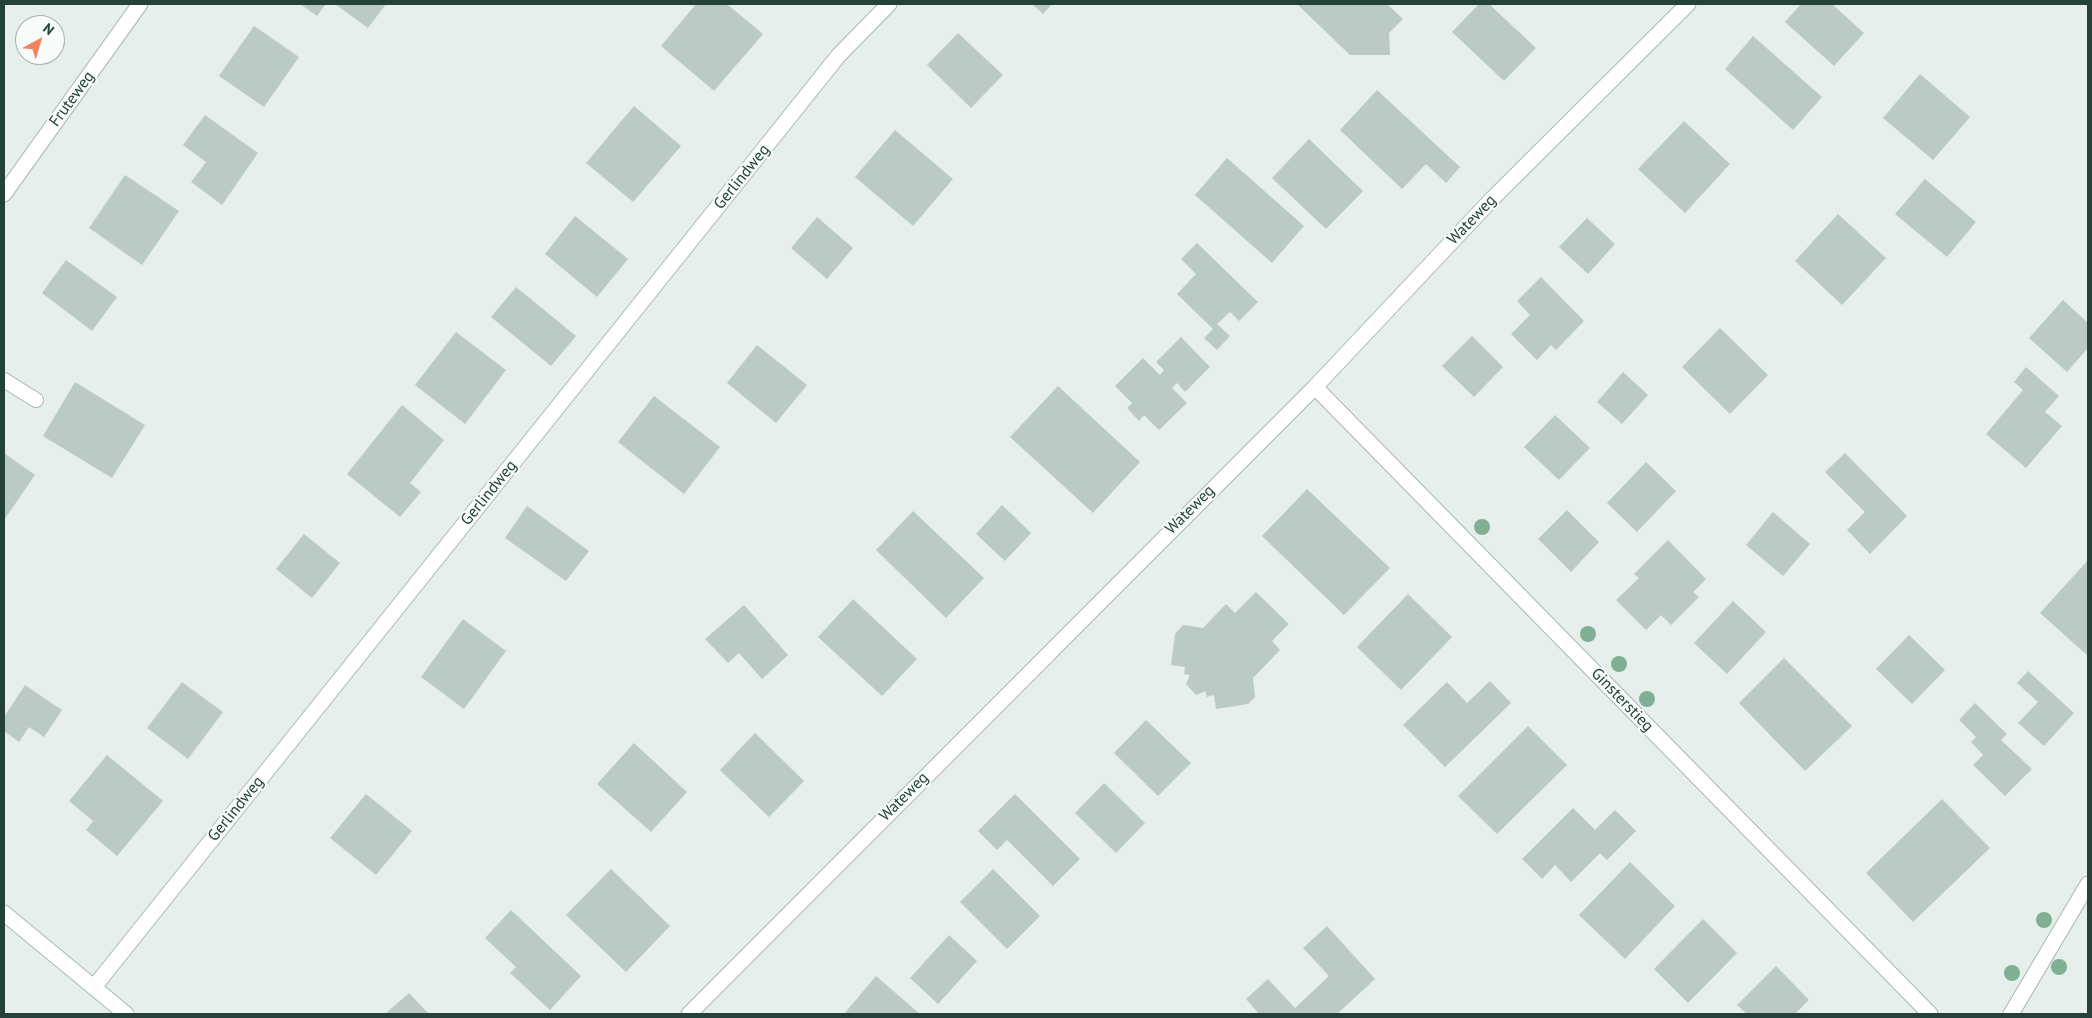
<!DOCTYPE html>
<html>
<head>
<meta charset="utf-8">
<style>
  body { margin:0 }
  #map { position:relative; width:2092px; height:1018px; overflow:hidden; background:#e6efeb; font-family:"PT Sans",sans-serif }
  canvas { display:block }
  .frame { position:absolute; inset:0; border:5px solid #24423a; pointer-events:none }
  .north { position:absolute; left:15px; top:15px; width:50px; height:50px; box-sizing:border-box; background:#f7fbf9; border:1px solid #a3b1ad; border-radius:50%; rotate:39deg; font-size:14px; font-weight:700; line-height:20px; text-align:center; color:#24423a }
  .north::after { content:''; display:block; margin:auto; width:18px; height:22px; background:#f4845f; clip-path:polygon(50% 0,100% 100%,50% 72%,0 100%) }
</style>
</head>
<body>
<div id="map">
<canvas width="2092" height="1018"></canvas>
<div class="frame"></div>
<div class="north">N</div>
</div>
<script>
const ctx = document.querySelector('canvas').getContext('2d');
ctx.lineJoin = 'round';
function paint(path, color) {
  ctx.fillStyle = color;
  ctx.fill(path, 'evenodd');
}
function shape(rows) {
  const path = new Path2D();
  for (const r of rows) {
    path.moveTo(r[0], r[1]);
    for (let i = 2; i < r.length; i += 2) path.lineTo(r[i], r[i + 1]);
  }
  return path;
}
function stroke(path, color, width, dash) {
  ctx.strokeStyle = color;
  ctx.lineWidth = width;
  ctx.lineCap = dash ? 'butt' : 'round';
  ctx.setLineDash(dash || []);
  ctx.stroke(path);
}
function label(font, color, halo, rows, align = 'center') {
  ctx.font = font + ' "PT Sans",sans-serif';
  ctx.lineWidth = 4;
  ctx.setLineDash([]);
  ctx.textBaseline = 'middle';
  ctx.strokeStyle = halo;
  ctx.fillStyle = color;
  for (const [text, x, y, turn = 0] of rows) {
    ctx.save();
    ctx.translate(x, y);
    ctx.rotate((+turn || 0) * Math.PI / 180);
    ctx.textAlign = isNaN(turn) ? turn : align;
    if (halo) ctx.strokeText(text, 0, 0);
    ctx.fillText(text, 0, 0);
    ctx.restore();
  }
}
const building = shape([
  [300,4,326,4,317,16],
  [335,4,386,4,368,28],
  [696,4,727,4,763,34,714,91,661,46],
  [1032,4,1052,4,1043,14],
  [1299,4,1387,4,1403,19,1389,33,1390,55,1350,55,1298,5],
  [1479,4,1489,4,1536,48,1504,81,1452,32],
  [1801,4,1832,4,1864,33,1834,66,1785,22],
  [254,26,299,57,264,107,219,76],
  [958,33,1003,75,971,108,927,65],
  [1753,36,1822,97,1793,130,1725,69],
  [1920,74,1970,117,1933,160,1883,118],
  [1377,90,1460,167,1446,183,1426,164,1402,189,1340,130],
  [634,106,681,146,633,202,586,163],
  [205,115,258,153,222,205,191,182,206,162,183,145],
  [1684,121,1730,164,1685,213,1638,169],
  [895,130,953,179,913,226,855,177],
  [1309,139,1363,191,1326,229,1272,178],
  [1227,158,1304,226,1272,263,1195,195],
  [125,175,179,211,142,265,89,228],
  [1925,179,1976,222,1947,257,1895,214],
  [1838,214,1886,258,1842,305,1795,261],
  [575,216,628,259,597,297,545,254],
  [817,217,853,248,827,279,791,248],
  [1587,218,1615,244,1588,274,1559,247],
  [1197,243,1258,302,1239,321,1230,312,1217,324,1230,336,1217,350,1204,338,1213,329,1177,294,1196,274,1181,259],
  [66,260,117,297,92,331,42,293],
  [1541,277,1584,321,1556,350,1551,345,1537,360,1511,334,1530,315,1517,301],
  [516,287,576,336,551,366,491,317],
  [2063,300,2088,323,2088,348,2067,372,2029,338],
  [1720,328,1768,375,1730,414,1682,367],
  [456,332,506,370,465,424,415,385],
  [1472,336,1503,367,1474,397,1442,366],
  [1181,337,1210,367,1185,392,1177,383,1172,388,1187,403,1159,430,1144,415,1139,421,1127,408,1132,403,1115,386,1143,358,1160,375,1164,370,1156,362],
  [757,345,807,385,776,423,727,383],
  [2026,367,2059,396,2045,412,2062,426,2026,468,1986,434,2023,390,2014,382],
  [1623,372,1648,395,1622,424,1597,402],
  [75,382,145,425,112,478,43,436],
  [1058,386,1140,462,1093,513,1010,437],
  [654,396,720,447,684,494,618,442],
  [402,405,444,440,410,483,421,492,400,517,347,474],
  [1555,415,1590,448,1559,480,1524,447],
  [4,453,35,475,4,520],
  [1845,453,1907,516,1870,554,1847,530,1865,512,1825,472],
  [1646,462,1676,491,1637,532,1607,503],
  [1307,489,1390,568,1344,615,1262,536],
  [1002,505,1031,533,1005,561,976,534],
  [527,506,589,551,566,581,505,538],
  [1567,510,1599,542,1571,572,1538,539],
  [913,511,984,578,946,618,876,550],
  [1773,512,1810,544,1783,576,1746,545],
  [304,534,340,563,312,598,276,569],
  [1668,540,1706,579,1693,592,1699,597,1671,625,1661,615,1646,630,1616,600,1639,578,1634,574],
  [2088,560,2088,656,2040,613],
  [1256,592,1289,624,1272,641,1280,650,1253,678,1255,697,1248,704,1216,709,1214,695,1207,697,1205,691,1196,695,1186,684,1190,675,1184,674,1185,667,1171,665,1175,634,1183,625,1203,628,1226,604,1235,613],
  [1408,594,1452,637,1401,690,1357,647],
  [853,599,917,659,882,696,818,637],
  [1733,601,1766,632,1727,674,1694,643],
  [744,605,788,655,762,679,739,653,728,663,705,639],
  [463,619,506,651,464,709,421,677],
  [1909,635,1945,670,1912,704,1876,669],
  [1784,658,1852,726,1805,771,1739,703],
  [2028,671,2074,713,2044,746,2018,723,2038,702,2017,683],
  [1490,681,1511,703,1445,767,1403,725,1447,682,1467,703],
  [182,682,223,712,188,759,147,728],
  [25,685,62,710,44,737,29,727,19,742,4,731,4,717],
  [1975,703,2007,734,2001,740,2032,769,2005,796,1973,765,1983,755,1971,742,1976,737,1959,720],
  [1146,720,1191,763,1158,796,1114,753],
  [1528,726,1567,765,1497,834,1458,796],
  [755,733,804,781,769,817,720,770],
  [634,743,687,792,651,832,597,784],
  [107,755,163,801,117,856,86,830,93,821,69,801],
  [1104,783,1145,823,1116,853,1075,813],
  [366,794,412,831,376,875,330,838],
  [1015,794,1080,859,1053,886,1007,840,997,850,978,831],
  [1942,799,1990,848,1913,922,1866,873],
  [1573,808,1595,830,1615,810,1636,831,1607,860,1600,853,1571,882,1555,865,1542,879,1522,859],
  [1630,862,1675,906,1625,959,1579,915],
  [611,869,670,926,626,972,566,915],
  [993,869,1040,916,1007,949,960,902],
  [511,910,581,976,550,1010,510,973,516,967,485,938],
  [1703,919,1737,953,1688,1003,1654,969],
  [1327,926,1375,979,1337,1014,1259,1014,1246,999,1268,979,1295,1008,1329,976,1303,948],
  [949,935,977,961,938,1004,910,978],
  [1776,966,1809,1000,1795,1014,1747,1014,1737,1005],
  [876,976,920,1014,844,1014],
  [409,993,429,1014,385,1014]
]);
const lane = shape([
  [4,380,36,400]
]);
const street = shape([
  [4,194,140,4],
  [1315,387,1930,1014],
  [94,987,839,55,889,4],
  [689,1014,1315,387,1493,198,1688,4],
  [2011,1014,2088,884]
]);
const secondary = shape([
  [4,913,126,1014]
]);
const trees = [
  [1482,527],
  [1588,634],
  [1619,664],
  [1647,699],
  [2044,920],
  [2059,967],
  [2012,973]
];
const streetNames = [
  ["Fruteweg",72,99,-54],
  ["Gerlindweg",742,177,-51],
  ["Wateweg",1472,220,-46],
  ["Gerlindweg",489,493,-51],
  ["Wateweg",1190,510,-45],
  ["Ginsterstieg",1622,700,46],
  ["Wateweg",904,797,-45],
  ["Gerlindweg",236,809,-51]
];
paint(building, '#bbcac4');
stroke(lane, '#a8b8b2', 16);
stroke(street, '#a8b8b2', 17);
stroke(secondary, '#a4bbb3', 17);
stroke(lane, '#fff', 14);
stroke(street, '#fff', 15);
stroke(secondary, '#fff', 15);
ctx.fillStyle = '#80af93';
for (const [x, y] of trees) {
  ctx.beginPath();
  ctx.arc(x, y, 8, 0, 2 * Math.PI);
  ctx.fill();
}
label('16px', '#24423a', '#f7fbf9', streetNames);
</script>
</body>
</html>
